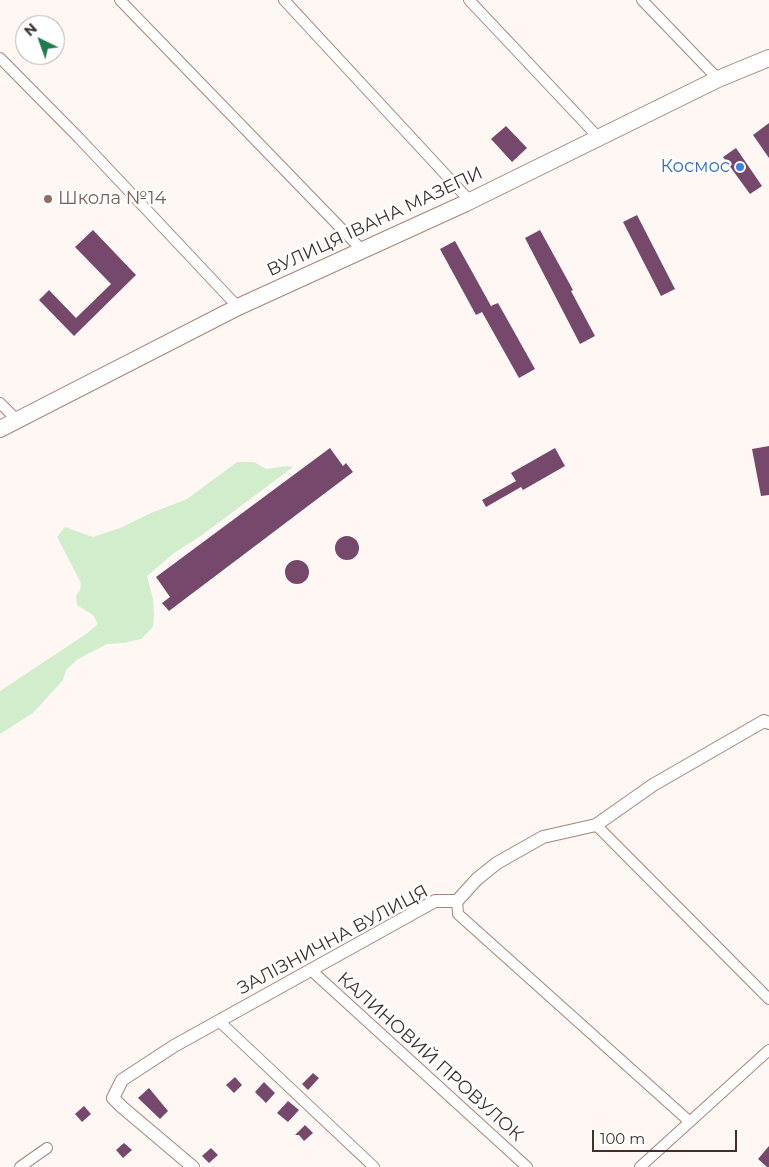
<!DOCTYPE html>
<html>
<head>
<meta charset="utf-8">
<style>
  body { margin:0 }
  #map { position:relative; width:769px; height:1167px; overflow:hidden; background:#fef7f4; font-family:Montserrat,sans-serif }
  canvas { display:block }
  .north { position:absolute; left:15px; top:15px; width:50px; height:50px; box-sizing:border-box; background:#fff; border:1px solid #b2adaa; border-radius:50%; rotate:318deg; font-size:14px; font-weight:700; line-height:20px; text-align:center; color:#3e312b }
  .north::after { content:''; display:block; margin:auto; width:18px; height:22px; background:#217b50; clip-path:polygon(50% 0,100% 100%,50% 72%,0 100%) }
  .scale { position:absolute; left:592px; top:1130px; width:145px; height:22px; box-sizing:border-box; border:2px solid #3e312b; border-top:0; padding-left:6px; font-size:15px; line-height:18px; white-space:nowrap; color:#3e312b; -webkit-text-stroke:4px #fff; paint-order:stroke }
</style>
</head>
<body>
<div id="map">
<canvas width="769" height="1167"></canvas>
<div class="north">N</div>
<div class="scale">100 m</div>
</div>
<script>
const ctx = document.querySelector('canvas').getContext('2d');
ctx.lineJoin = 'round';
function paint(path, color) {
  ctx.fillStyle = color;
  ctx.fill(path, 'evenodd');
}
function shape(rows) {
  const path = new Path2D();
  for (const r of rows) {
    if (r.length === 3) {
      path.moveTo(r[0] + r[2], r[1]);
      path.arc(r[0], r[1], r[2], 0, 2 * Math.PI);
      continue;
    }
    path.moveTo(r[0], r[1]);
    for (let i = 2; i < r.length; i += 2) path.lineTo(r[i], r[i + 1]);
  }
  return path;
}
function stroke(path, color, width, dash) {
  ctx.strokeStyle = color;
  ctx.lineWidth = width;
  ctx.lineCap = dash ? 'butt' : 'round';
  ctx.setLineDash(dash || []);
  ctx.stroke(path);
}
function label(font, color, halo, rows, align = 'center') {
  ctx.font = font + ' Montserrat,sans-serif';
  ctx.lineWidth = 5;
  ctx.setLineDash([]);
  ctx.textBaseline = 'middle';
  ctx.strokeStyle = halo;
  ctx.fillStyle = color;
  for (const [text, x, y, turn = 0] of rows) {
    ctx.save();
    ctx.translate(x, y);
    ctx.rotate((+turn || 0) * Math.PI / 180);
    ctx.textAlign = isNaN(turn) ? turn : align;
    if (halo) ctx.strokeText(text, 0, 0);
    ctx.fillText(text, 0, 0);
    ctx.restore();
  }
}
const green = shape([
  [237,462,254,462,266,469,287,466,293,467,202,535,174,553,147,576,153,599,154,614,153,627,141,639,123,643,107,644,78,659,66,670,63,680,33,713,0,734,0,691,86,634,98,624,93,615,77,605,76,596,80,590,81,583,57,537,65,527,93,537,120,528,151,513,187,499]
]);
const building = shape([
  [769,123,769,158,753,135],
  [506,126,527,148,512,162,491,139],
  [736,148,762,186,750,194,723,157],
  [637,215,675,289,661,296,623,222],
  [93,230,136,275,74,336,39,300,49,290,76,318,111,284,75,247],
  [540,230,573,290,571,291,595,336,580,344,525,238],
  [455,241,491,306,498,303,535,369,519,378,482,312,476,315,440,249],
  [769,446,769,495,761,496,752,449],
  [330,448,343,466,346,463,353,472,169,611,162,603,170,597,156,577],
  [555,448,565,466,523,490,521,487,486,507,482,500,516,481,511,473],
  [347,548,12],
  [297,572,12],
  [313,1073,319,1078,308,1090,302,1084],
  [235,1077,242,1085,234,1093,226,1085],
  [264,1082,275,1093,266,1103,255,1092],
  [149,1088,168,1111,160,1119,138,1098],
  [288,1101,299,1110,288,1122,277,1113],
  [84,1106,91,1114,82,1122,75,1114],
  [305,1125,313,1133,304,1141,299,1135,295,1135],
  [124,1143,132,1150,123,1158,116,1150],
  [769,1146,769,1167,767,1167,758,1159],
  [211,1148,218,1155,209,1163,202,1156]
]);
const minor = shape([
  [120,0,362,250],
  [284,0,470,201],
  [469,0,599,138],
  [642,0,718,79],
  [0,58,79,138,238,307],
  [0,403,17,420],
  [596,825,769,999],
  [457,901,458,914,690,1122],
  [312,971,527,1167],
  [220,1022,374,1167],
  [20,1167,47,1148],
  [640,1167,769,1050]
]);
const tertiary = shape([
  [193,1167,122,1107,113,1098,122,1080,174,1046,435,901,457,901,477,879,497,863,543,837,596,825,653,785,764,721,769,723]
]);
const primary = shape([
  [0,429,238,307,466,203,718,79,769,58]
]);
const markers = [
  [740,167,5,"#3f7fe0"],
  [48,199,5,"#8d6e63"]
];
const shopNames = [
  ["Космос",730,167]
];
const educationNames = [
  ["Школа №14",58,199]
];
const streetNames = [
  ["ВУЛИЦЯ ІВАНА МАЗЕПИ",375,222,-25],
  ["ЗАЛІЗНИЧНА ВУЛИЦЯ",333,940,-28],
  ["КАЛИНОВИЙ ПРОВУЛОК",430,1057,42]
];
paint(green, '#d1edcb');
paint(building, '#75486c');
stroke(minor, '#a48576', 12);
stroke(tertiary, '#a48576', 14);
stroke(primary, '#a48576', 18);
stroke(minor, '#fff', 10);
stroke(tertiary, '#fff', 12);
stroke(primary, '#fff', 16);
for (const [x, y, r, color] of markers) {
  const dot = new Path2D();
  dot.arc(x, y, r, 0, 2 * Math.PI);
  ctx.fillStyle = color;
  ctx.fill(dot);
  stroke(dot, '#fff', 2);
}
label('18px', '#366cbe', '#fff', shopNames, 'right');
label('18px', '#785e54', '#fff', educationNames, 'left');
label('18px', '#3e312b', '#fff', streetNames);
</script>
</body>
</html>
